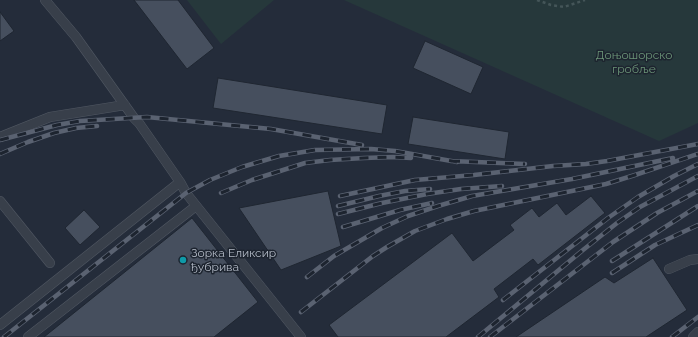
<!DOCTYPE html>
<html>
<head>
<meta charset="utf-8">
<style>
  body { margin:0 }
  canvas { display:block; background:#242c3a }
</style>
</head>
<body>
<canvas width="698" height="337"></canvas>
<script>
const ctx = document.querySelector('canvas').getContext('2d');
ctx.lineJoin = 'round';
function paint(path, color) {
  ctx.fillStyle = color;
  ctx.fill(path, 'evenodd');
}
function shape(rows) {
  const path = new Path2D();
  for (const r of rows) {
    path.moveTo(r[0], r[1]);
    for (let i = 2; i < r.length; i += 2) path.lineTo(r[i], r[i + 1]);
  }
  return path;
}
function stroke(path, color, width, dash) {
  ctx.strokeStyle = color;
  ctx.lineWidth = width;
  ctx.lineCap = dash ? 'butt' : 'round';
  ctx.setLineDash(dash || []);
  ctx.stroke(path);
}
function label(font, color, halo, rows, align = 'center') {
  ctx.font = font + ' Raleway,sans-serif';
  ctx.lineWidth = 3;
  ctx.setLineDash([]);
  ctx.textBaseline = 'middle';
  ctx.strokeStyle = halo;
  ctx.fillStyle = color;
  for (const [text, x, y, turn = 0] of rows) {
    ctx.save();
    ctx.translate(x, y);
    ctx.rotate((+turn || 0) * Math.PI / 180);
    ctx.textAlign = isNaN(turn) ? turn : align;
    if (halo) ctx.strokeText(text, 0, 0);
    ctx.fillText(text, 0, 0);
    ctx.restore();
  }
}
const green = shape([
  [187,0,274,0,221,44],
  [344,0,698,0,698,123,659,141]
]);
const building = shape([
  [134,0,178,0,214,48,187,69,134,0],
  [0,12,14,31,0,41,0,12],
  [425,41,483,67,471,94,413,68,425,41],
  [218,78,387,105,382,134,213,108,218,78],
  [413,117,509,132,505,159,408,144,413,117],
  [328,191,341,246,281,270,239,208,328,191],
  [591,196,605,213,538,265,533,259,494,289,499,297,446,337,338,337,329,325,452,233,473,261,514,230,510,225,532,208,539,217,557,203,566,215,591,196],
  [84,210,100,227,80,245,65,228,84,210],
  [192,218,258,302,214,337,44,337,192,218],
  [653,258,687,310,646,337,516,337,605,277,614,283,653,258]
]);
const path = shape([
  [537,0,551,5,564,7,585,0]
]);
const lane = shape([
  [45,0,76,37,134,118,139,123,180,182,186,193,301,337],
  [0,137,50,117,125,105],
  [0,201,50,263],
  [669,269,690,260,698,259],
  [0,325,180,182],
  [28,337,196,206],
  [693,337,698,332]
]);
const rail = shape([
  [0,140,57,125,80,121,147,117,271,129,362,145],
  [0,154,28,142,54,133,76,128,97,126],
  [451,161,525,164],
  [221,193,252,180,305,163,330,160,364,158,393,157,411,158],
  [340,196,415,180,474,175,553,166,586,164,607,161,698,144],
  [338,206,379,196,405,191,430,189],
  [338,214,382,203,427,194,461,189,502,186],
  [343,227,400,210,432,203],
  [612,261,698,206],
  [612,273,655,245,698,225],
  [307,277,334,256,382,228,408,216,438,206,472,196,572,179,673,158],
  [503,300,608,218,638,197,674,176,698,164],
  [301,312,373,256,387,247,415,231,447,219,474,211,606,184,635,175,698,154],
  [4,337,186,193,210,180,242,167,279,156,315,150,371,149,395,151,457,162],
  [478,337,583,250,617,223,640,207,698,176],
  [490,337,613,242,657,213,698,191],
  [672,337,698,317]
]);
const markers = [
  [183,260,4,"#0f9aa8"]
];
const parkNames = [
  ["Доњошорско",634,55],
  ["гробље",634,69]
];
const poiNames = [
  ["Зорка Еликсир",191,253],
  ["ђубрива",191,267]
];
paint(green, '#26383b');
paint(building, '#464f5e');
stroke(building, '#1f2631', 1);
stroke(lane, '#505762', 10);
stroke(path, '#445558', 2.5, [3, 3]);
stroke(lane, '#383f4a', 9);
stroke(rail, '#5a6271', 4.5);
stroke(rail, '#1d242f', 3, [9]);
for (const [x, y, r, color] of markers) {
  const dot = new Path2D();
  dot.arc(x, y, r, 0, 2 * Math.PI);
  ctx.fillStyle = color;
  ctx.fill(dot);
  stroke(dot, '#1d242f', 1.5);
}
label('12px', '#6c9578', '#1d242f', parkNames);
label('12px', '#b3bac6', '#1d242f', poiNames, 'left');
</script>
</body>
</html>
